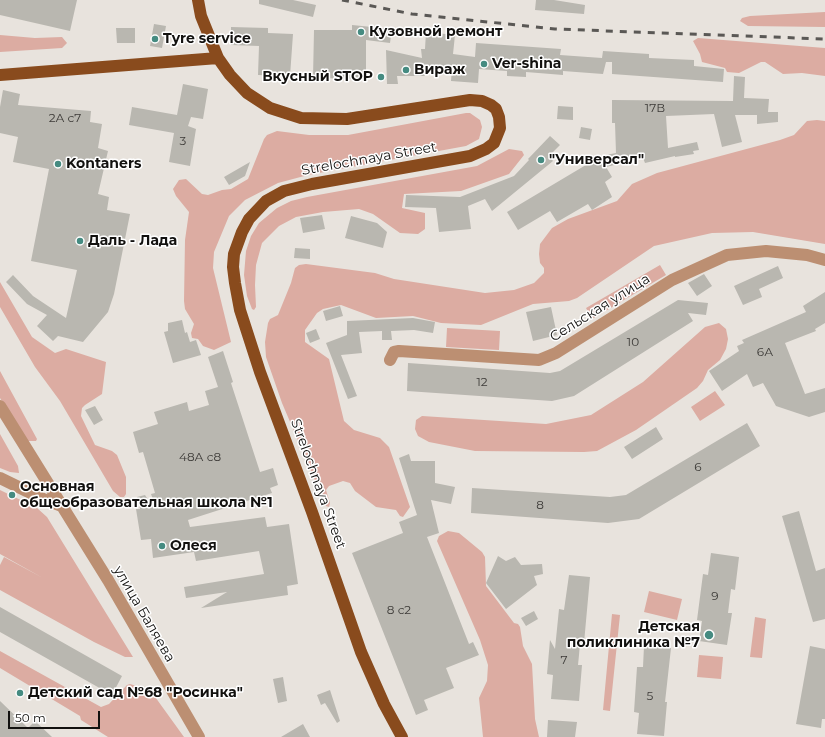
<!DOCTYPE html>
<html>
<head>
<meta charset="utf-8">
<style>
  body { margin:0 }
  #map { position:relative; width:825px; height:737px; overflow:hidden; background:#e8e3dd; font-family:Montserrat,sans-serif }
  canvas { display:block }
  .scale { position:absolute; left:8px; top:711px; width:92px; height:18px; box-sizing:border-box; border:2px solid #12110f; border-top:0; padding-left:5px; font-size:12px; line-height:14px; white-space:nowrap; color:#12110f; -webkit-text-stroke:3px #fff; paint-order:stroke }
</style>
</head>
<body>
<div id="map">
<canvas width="825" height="737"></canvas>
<div class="scale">50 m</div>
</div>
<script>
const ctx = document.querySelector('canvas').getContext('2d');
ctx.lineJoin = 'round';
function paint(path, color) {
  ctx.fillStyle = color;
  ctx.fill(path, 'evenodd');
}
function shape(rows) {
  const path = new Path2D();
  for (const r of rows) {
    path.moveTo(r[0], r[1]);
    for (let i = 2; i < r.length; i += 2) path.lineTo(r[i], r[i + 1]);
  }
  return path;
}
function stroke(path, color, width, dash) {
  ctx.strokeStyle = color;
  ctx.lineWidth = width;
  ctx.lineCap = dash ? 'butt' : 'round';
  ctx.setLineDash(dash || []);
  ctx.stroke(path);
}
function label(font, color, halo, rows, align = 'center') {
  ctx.font = font + ' Montserrat,sans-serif';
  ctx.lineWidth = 3;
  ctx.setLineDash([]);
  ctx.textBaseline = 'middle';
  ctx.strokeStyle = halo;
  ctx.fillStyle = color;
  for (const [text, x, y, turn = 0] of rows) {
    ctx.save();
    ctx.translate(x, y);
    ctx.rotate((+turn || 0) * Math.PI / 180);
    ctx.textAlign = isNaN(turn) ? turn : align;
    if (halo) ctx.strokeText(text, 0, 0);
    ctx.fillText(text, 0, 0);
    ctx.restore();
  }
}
const green = shape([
  [825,12,825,27,748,26,740,21,742,18,750,16],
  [0,35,35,38,62,37,67,43,62,48,0,52],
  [698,38,825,48,825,76,802,73,783,74,765,62,761,62,739,73,727,72,725,68,702,62,700,54,693,41],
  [466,113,470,113,480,120,482,127,479,139,466,146,308,175,278,183,245,200,229,216,214,252,213,268,231,342,214,350,203,346,198,339,192,338,191,333,194,324,185,309,184,301,185,240,189,212,176,196,173,189,179,180,186,179,202,194,208,195,222,190,231,189,248,179,264,139,267,135,277,131,309,135,348,135],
  [817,120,825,121,825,244,753,232,712,233,654,246,577,298,569,301,533,304,481,325,441,323,413,316,376,318,341,305,323,309,317,313,305,330,305,342,329,359,344,421,354,430,380,438,389,447,410,507,403,517,400,516,396,510,376,507,355,491,350,483,343,481,329,486,326,490,330,503,329,507,326,506,282,403,266,357,265,342,268,323,270,319,278,315,291,283,295,268,299,265,306,264,375,273,394,279,485,293,514,290,534,283,544,273,544,268,540,263,539,254,540,244,552,228,568,219,617,201,632,184,657,173,780,140,794,135,807,121],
  [509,149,522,151,524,155,509,174,461,191,404,194,402,208,425,213,425,229,418,234,400,233,373,214,359,209,323,212,296,217,279,226,262,243,256,265,255,285,256,307,254,310,252,309,247,296,244,275,246,251,251,236,259,223,277,208,291,201,307,197,477,166],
  [660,265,666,275,592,319,586,308],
  [0,282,32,337,55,353,66,349,106,362,102,394,85,405,82,408,81,416,95,445,112,451,117,455,126,477,126,494,124,497,120,497,113,491,60,401,35,367,0,307],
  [719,323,726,329,728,339,726,349,720,360,708,370,703,381,697,388,636,430,597,451,584,452,475,451,429,442,418,436,415,429,416,420,422,416,546,424,591,415,643,382,705,327],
  [447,328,500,331,499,350,446,347],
  [0,371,37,439,36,441,26,441,0,398],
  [715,391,725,405,700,421,691,407],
  [0,434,18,466,19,473,10,472,0,468],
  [0,490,37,508,47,517,133,657,125,657,94,642,0,590,0,565,4,557,43,578,0,554],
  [448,531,459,533,482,552,485,557,486,586,514,623,518,624,520,627,523,646,532,664,535,719,539,737,483,737,479,698,487,681,488,665,480,640,437,541,439,536],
  [649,591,682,599,677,620,644,612],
  [612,614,620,615,610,711,603,710],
  [755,617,766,619,762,658,750,657],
  [0,651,101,707,109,704,127,685,130,684,146,689,153,694,184,737,108,737,81,720,80,716,0,668],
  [699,655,723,657,721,679,697,677]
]);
const building = shape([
  [0,0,77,0,70,31,0,15],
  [259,0,293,0,316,5,313,17,259,4],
  [536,0,554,0,585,5,584,14,535,10],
  [154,24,166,26,162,48,150,46],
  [352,25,392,29,390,43,366,40,366,79,313,78,314,30,352,30],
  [231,27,268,28,268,33,293,34,290,76,258,75,259,46,231,45],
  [116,28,135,28,135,43,117,43],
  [426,32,455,35,453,54,475,57,476,43,561,49,560,55,602,58,603,51,649,54,649,58,694,60,694,66,724,69,723,82,612,74,612,62,606,62,603,74,563,71,563,75,526,72,526,77,507,76,507,71,479,69,478,83,451,81,452,68,424,68,425,76,397,76,398,84,387,84,386,50,422,58,421,49,425,49],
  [734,76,745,77,744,98,769,99,768,112,778,112,778,122,757,124,757,115,735,115,742,142,722,147,714,114,666,116,668,148,697,142,699,150,693,151,694,154,675,157,675,156,645,163,643,158,606,167,612,177,605,182,612,197,592,210,588,204,557,222,550,211,518,230,507,212,601,156,616,153,615,123,612,123,612,100,733,101],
  [183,84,208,89,203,119,191,117,188,126,196,129,190,166,169,162,174,133,129,125,132,107,177,115],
  [3,90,20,94,18,105,91,111,90,122,102,124,98,148,108,151,98,194,109,197,107,210,130,214,114,294,108,312,83,342,58,336,53,341,37,326,47,315,27,304,6,282,13,275,33,296,66,318,77,270,31,261,49,169,13,162,18,137,0,133,0,107],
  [558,106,573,107,573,120,557,119],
  [581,127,592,129,590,140,579,138],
  [550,136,560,145,549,156,553,161,492,211,485,199,468,206,471,229,439,232,436,208,405,207,406,195,460,197,514,176,529,160,528,159],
  [250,162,245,176,229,185,224,177],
  [322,215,325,229,303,233,300,218],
  [351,216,377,223,387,232,383,248,345,238],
  [295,248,310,249,310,259,294,258],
  [778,266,783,278,759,289,762,297,743,305,734,286],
  [704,274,712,286,697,296,688,283],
  [825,292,825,323,815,329,816,331,785,343,805,394,825,388,825,412,809,417,776,406,763,383,753,387,747,374,722,391,709,371,739,351,737,346,744,343,742,340,806,312,803,306],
  [678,300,708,303,706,315,688,313,693,321,574,396,552,401,407,391,408,363,550,373,560,371],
  [340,306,343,316,326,321,323,311],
  [551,307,557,335,533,341,526,312],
  [413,318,435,322,433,333,414,330,391,331,392,340,382,340,382,331,359,332,362,353,341,355,357,396,348,399,326,343,347,335,347,321],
  [182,320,185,333,187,332,190,342,196,340,201,355,173,363,164,332,168,331,168,323],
  [316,329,320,339,310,343,306,333],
  [223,351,233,382,231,383,260,472,273,468,278,485,270,488,272,493,188,520,190,527,265,517,267,527,289,524,298,584,287,586,288,595,201,608,227,592,186,598,184,587,264,574,259,551,196,561,194,552,153,558,151,539,141,540,136,509,140,509,137,497,145,495,152,506,155,505,151,494,155,493,143,452,139,453,133,432,158,424,154,412,187,402,189,411,209,405,205,391,218,387,208,357],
  [95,406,103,420,94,425,85,410],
  [747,423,760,446,639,519,608,523,471,513,472,488,610,497,626,495],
  [656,427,663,439,632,459,624,447],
  [409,454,411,461,435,461,435,483,455,487,451,504,431,500,439,533,427,537,469,644,473,642,479,655,446,668,454,688,424,700,428,710,416,715,352,553,403,533,399,522,417,515,399,458],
  [799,511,816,571,825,568,825,619,813,622,782,516],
  [711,553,739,557,735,590,731,589,728,613,732,613,727,645,699,641,702,621,697,620,703,574,708,575],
  [498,556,506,561,515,557,521,565,542,564,543,574,534,576,537,585,506,609,486,583],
  [569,575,590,577,584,643,580,643,579,655,578,665,582,665,579,701,551,699,553,675,547,674,550,640,555,649,559,609,564,610],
  [0,607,122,676,112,695,0,632],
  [534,611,538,619,526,626,521,618],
  [644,646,671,648,665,702,667,702,664,736,637,734,639,713,634,712,637,667,643,667],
  [810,646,825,649,825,719,822,719,821,728,796,724],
  [283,677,287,701,278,703,273,679],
  [330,690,340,721,337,723,325,703,321,705,317,695],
  [0,701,28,728,35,721,52,737,0,737],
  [548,720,577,722,575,737,547,737],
  [303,724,310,737,281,737]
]);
const minor = shape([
  [390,360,394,352,399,351,539,360,556,353,672,280,727,255,766,251,807,255,825,260],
  [0,406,108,580,199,737],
  [0,478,43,499,62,506]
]);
const major = shape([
  [198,0,201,16,218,58,230,75,247,93,270,108,301,118,347,119,470,100,482,101,491,105,496,109,499,117,500,128,494,143,486,149,470,156,312,184,284,191,266,201,249,219,242,232,234,254,233,267,235,283,240,310,260,372,312,512,361,652,384,704,402,737],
  [0,75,218,58]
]);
const rail = shape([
  [342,0,412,14,555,29,825,39]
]);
const markers = [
  [361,32,4,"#458b81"],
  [155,39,4,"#458b81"],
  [484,64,4,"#458b81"],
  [406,70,4,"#458b81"],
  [381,77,4,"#458b81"],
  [541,160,4,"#458b81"],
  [58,164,4,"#458b81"],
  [80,241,4,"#458b81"],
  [12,495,4,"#458b81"],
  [162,546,4,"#458b81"],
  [709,635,5,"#458b81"],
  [20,693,4,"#458b81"]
];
const numberNames = [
  ["17В",655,108],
  ["2А с7",65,118],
  ["3",183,141],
  ["10",633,342],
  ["6А",765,352],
  ["12",482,382],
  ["48А с8",200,457],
  ["6",698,467],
  ["8",540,505],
  ["9",715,596],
  ["8 с2",399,610],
  ["7",564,660],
  ["5",650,696]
];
const poiNames = [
  ["Кузовной ремонт",369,32],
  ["Tyre service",163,39],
  ["Ver-shina",492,64],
  ["Вираж",414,70],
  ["Вкусный STOP",373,77,"right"],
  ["\"Универсал\"",549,160],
  ["Kontaners",66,164],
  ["Даль - Лада",88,241],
  ["Основная",20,487],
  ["общеобразовательная школа №1",20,503],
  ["Олеся",170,546],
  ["Детская",700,627,"right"],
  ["поликлиника №7",700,643,"right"],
  ["Детский сад №68 \"Росинка\"",28,693]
];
const streetNames = [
  ["Strelochnaya Street",369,159,-10],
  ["Сельская улица",600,308,-32],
  ["Strelochnaya Street",318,484,70],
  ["улица Баляева",144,614,60]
];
paint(green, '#dcaca2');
paint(building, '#b9b7b0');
stroke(minor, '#bc8f72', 12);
stroke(major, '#894b1d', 12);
stroke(rail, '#5a5855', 3, [7, 7]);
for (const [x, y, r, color] of markers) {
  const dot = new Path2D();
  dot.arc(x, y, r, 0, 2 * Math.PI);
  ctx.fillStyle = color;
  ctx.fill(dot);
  stroke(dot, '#fff', 1.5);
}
label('12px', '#3c3a37', null, numberNames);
label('bold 14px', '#12110f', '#fff', poiNames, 'left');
label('14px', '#12110f', '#fff', streetNames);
</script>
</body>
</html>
